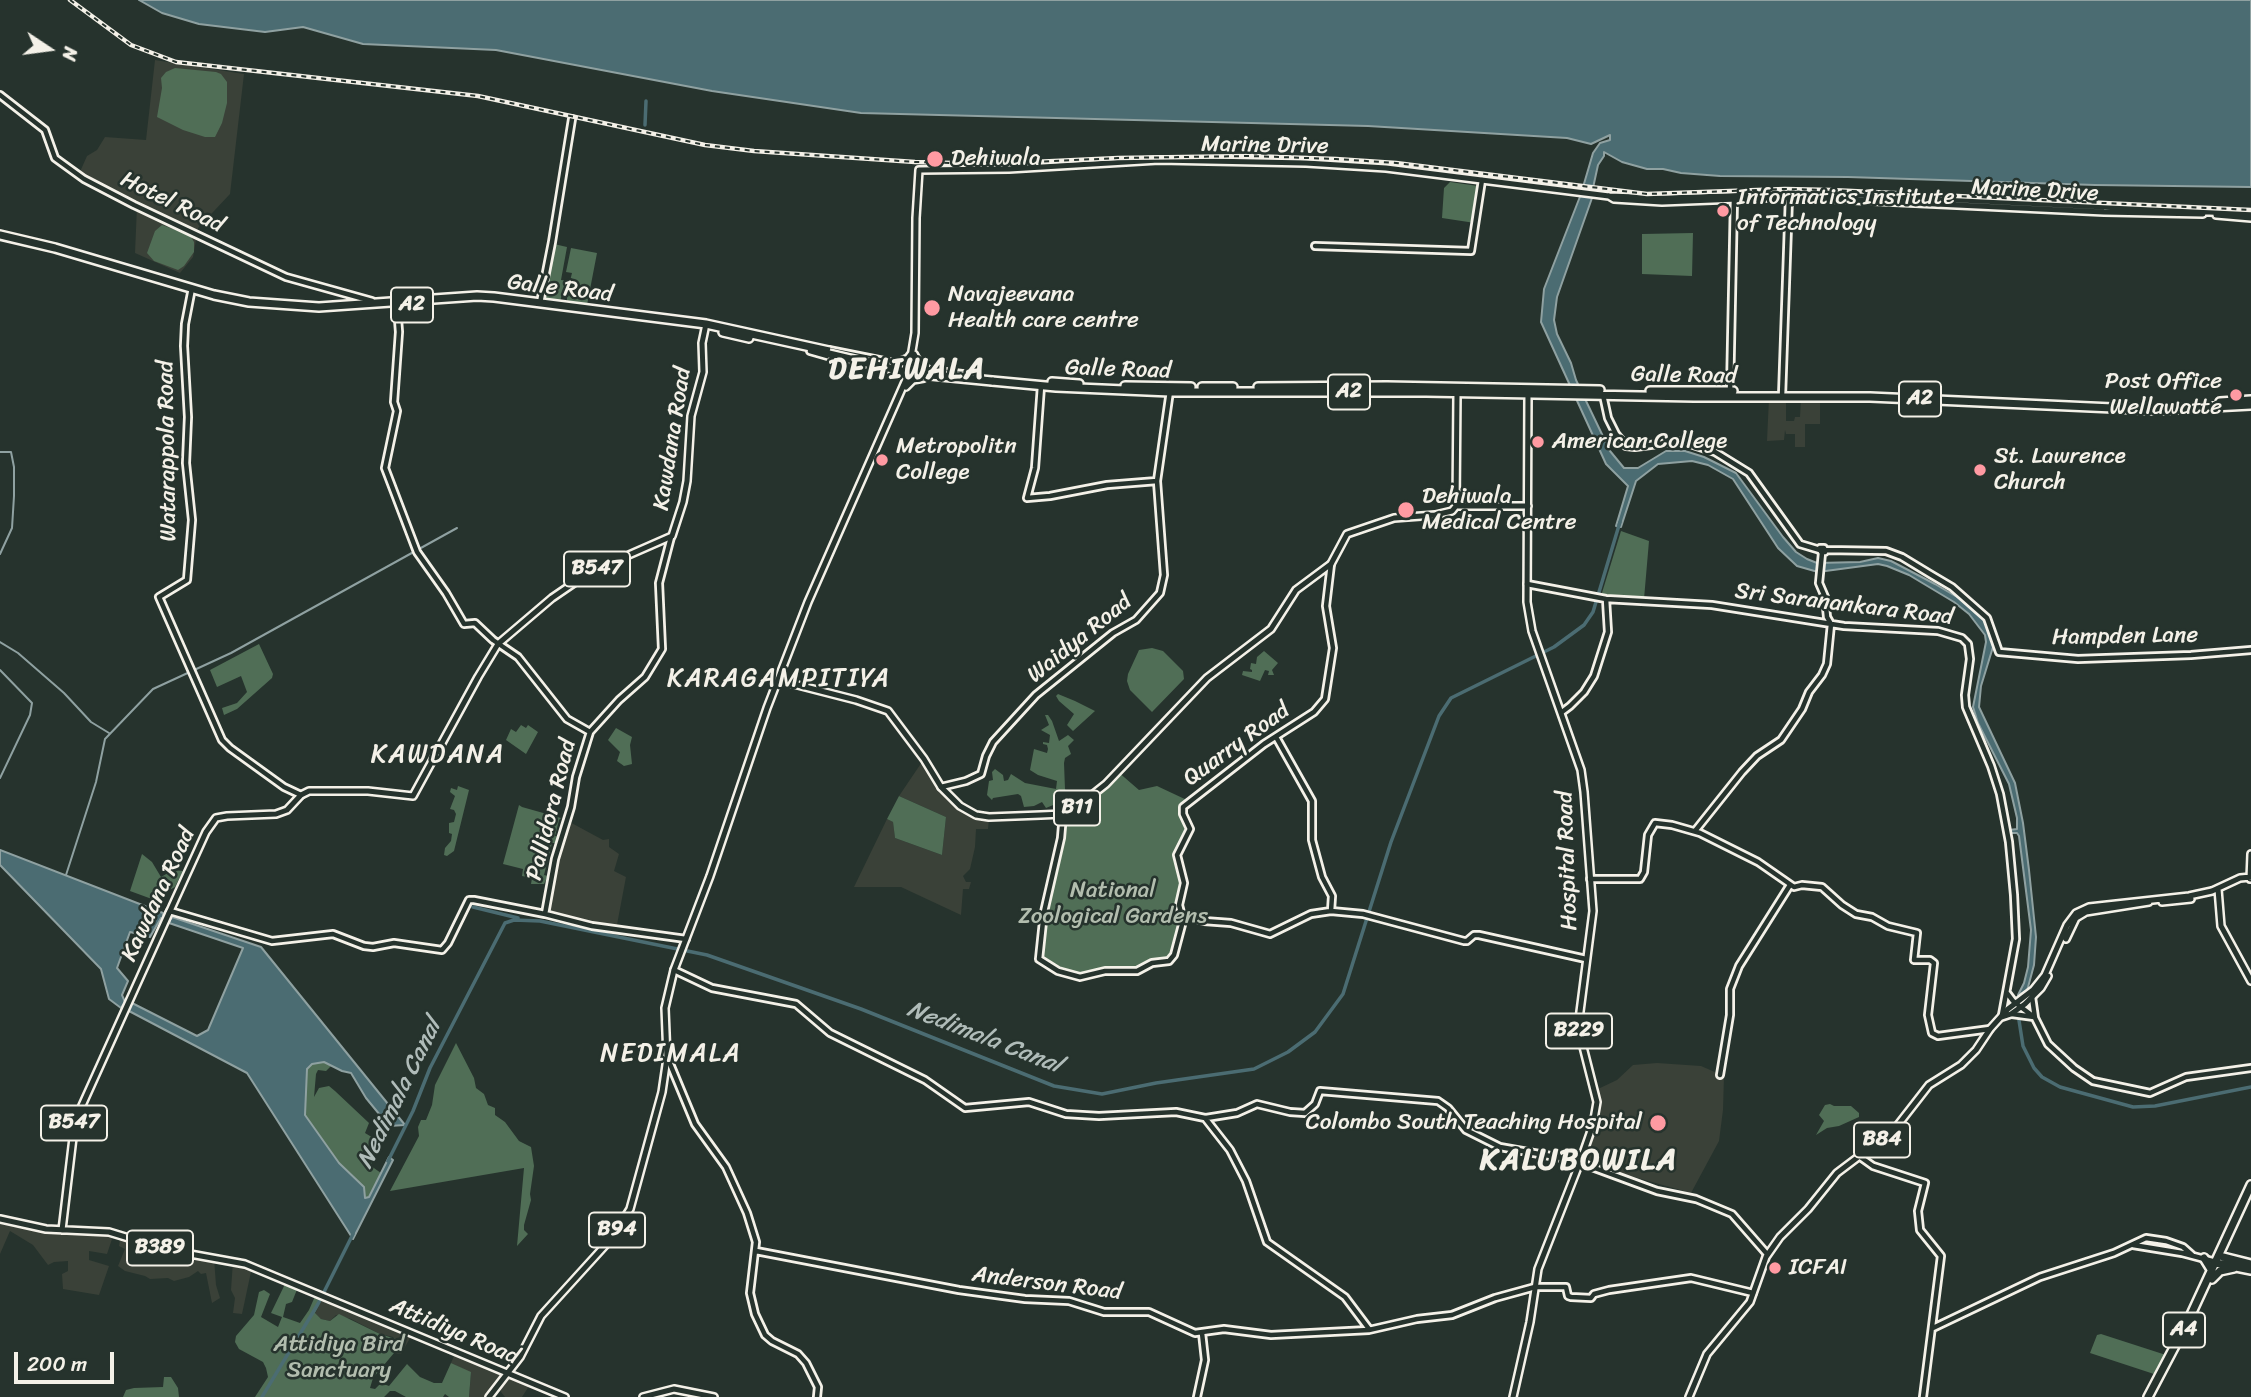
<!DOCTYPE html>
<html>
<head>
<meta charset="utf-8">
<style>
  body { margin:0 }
  #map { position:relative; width:2251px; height:1397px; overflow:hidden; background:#26332d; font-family:Sriracha,sans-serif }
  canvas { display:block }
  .north { position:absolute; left:14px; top:14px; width:70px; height:70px; -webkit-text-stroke:5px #26332d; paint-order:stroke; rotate:103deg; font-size:19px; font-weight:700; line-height:28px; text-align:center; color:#f4f1e8 }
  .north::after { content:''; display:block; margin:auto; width:24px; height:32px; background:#f4f1e8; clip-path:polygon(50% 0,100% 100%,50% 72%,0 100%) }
  .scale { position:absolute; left:14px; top:1352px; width:100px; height:32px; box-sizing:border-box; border:4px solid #f4f1e8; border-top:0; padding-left:9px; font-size:21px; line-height:24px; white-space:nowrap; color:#f4f1e8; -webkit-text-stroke:5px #26332d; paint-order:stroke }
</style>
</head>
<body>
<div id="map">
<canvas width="2251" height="1397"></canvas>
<div class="north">N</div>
<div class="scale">200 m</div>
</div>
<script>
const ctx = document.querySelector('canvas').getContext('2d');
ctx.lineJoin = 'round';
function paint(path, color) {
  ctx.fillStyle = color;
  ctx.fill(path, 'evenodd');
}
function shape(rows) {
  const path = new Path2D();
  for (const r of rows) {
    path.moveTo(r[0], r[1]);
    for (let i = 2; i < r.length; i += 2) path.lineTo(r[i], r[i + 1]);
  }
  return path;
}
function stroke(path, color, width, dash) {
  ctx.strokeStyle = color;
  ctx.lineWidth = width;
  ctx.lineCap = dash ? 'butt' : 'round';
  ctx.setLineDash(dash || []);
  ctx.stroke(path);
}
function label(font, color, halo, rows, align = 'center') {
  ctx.font = font + ' Sriracha,sans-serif';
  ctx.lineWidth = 5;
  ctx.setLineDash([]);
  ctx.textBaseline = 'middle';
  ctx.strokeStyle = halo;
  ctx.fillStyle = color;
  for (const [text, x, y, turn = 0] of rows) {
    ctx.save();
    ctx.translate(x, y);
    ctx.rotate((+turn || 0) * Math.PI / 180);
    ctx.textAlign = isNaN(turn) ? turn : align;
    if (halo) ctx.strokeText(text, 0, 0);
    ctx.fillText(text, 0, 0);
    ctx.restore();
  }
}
const built = shape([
  [155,60,244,74,230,194,198,228,193,257,180,273,135,253,137,206,79,174,87,156,97,150,105,137,146,140],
  [1769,398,1786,399,1786,421,1794,421,1795,417,1800,417,1801,399,1820,399,1820,424,1805,424,1805,447,1795,447,1795,434,1786,434,1785,430,1784,440,1767,441],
  [924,759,953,800,989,819,988,829,976,829,975,847,970,869,963,876,966,882,971,882,969,889,963,889,961,915,901,887,854,887,887,819,893,822,895,838,942,855,946,817,899,796],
  [566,820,603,840,609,839,609,847,619,854,614,871,626,877,616,930,545,914,549,889],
  [1657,1063,1701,1066,1724,1076,1723,1110,1719,1141,1691,1193,1613,1171,1585,1158,1594,1133,1598,1089,1617,1080,1633,1065],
  [0,1219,28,1226,114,1233,107,1254,89,1251,89,1260,109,1266,99,1295,63,1289,62,1274,68,1271,68,1261,54,1262,48,1265,33,1245,10,1231,0,1254],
  [121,1234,152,1246,214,1258,216,1285,220,1298,212,1303,206,1273,201,1274,198,1271,189,1277,174,1281,168,1278,150,1279,145,1276,125,1271,118,1266,125,1249,119,1246],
  [233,1261,252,1267,242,1314,233,1313,235,1298,231,1290],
  [323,1297,413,1333,401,1354,394,1353,397,1345,393,1337,380,1334,351,1319,336,1315,330,1321,321,1319,315,1314],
  [456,1351,531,1383,522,1397,505,1397,498,1388,489,1397,469,1397,471,1373,451,1363]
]);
const green = shape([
  [175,68,216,72,221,74,227,82,227,103,222,123,215,137,205,137,183,130,157,117,162,88,161,78,166,72],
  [1450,182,1478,186,1475,223,1442,218,1444,188],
  [162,225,190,235,194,242,194,252,184,266,178,270,154,261,147,253,155,231],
  [1693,233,1692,276,1642,274,1642,234],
  [554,244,567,247,561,280,570,281,572,273,566,272,571,248,597,253,587,305,567,301,567,296,562,295,560,301,543,298],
  [1621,531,1649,541,1644,599,1601,596],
  [259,644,273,674,272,678,237,709,224,715,222,708,237,703,247,692,241,676,217,687,210,670],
  [1152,648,1163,651,1183,671,1184,679,1152,712,1130,690,1127,681,1128,674,1139,650],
  [1264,651,1278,663,1272,670,1274,675,1268,675,1269,671,1265,670,1260,681,1242,675,1243,671,1252,672,1252,670,1250,669,1251,663,1256,664,1257,657],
  [1058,694,1075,701,1095,711,1073,731,1067,725,1074,714,1059,701,1056,696],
  [1045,715,1048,715,1052,721,1059,741,1068,735,1074,740,1068,746,1071,754,1065,758,1064,763,1065,789,1069,797,1064,798,1058,803,1046,808,1042,802,1034,806,1024,807,1021,796,1018,794,993,798,992,800,987,795,989,781,993,780,992,772,995,769,1003,775,1004,781,1008,780,1011,774,1025,783,1056,789,1057,781,1038,775,1030,770,1034,749,1047,753,1048,749,1047,745,1043,744,1043,742,1049,743,1050,735,1041,730,1049,725],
  [521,725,526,728,528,725,538,732,526,754,506,740,511,729,516,732],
  [616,728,632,737,630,745,632,764,624,766,617,761,620,752,608,740],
  [1117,771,1139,790,1157,786,1189,801,1182,811,1190,824,1177,855,1184,883,1180,898,1182,915,1178,943,1169,961,1152,963,1137,971,1105,971,1088,976,1058,971,1041,961,1040,953,1044,912,1063,814,1072,811],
  [458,786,469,790,454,851,447,856,444,855,445,848,451,841,452,834,449,833,449,823,454,822,456,814,454,810,450,809,455,796,450,792,451,788,457,790],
  [899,796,946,817,942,855,895,838,893,822,887,819],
  [519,805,522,807,561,818,559,820,555,836,562,837,560,843,552,843,544,875,548,876,544,884,531,884,532,878,522,876,523,869,503,864],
  [142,854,152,862,161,877,173,870,183,871,175,887,166,892,160,902,130,891],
  [456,1043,474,1078,476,1088,484,1094,488,1105,495,1108,495,1115,505,1122,519,1141,531,1147,534,1166,530,1194,531,1200,524,1225,524,1230,528,1234,517,1246,524,1168,390,1191,419,1136,418,1127,421,1120,426,1120,432,1105,435,1085],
  [324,1062,331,1066,326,1071,318,1070,316,1074,314,1097,319,1088,329,1086,335,1091,369,1123,365,1133,380,1142,371,1166,381,1173,369,1198,364,1198,364,1187,339,1163,305,1115,307,1069,312,1064],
  [1830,1104,1834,1106,1851,1106,1859,1113,1859,1117,1839,1126,1827,1128,1816,1135,1824,1121,1819,1115,1825,1105],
  [286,1282,298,1287,292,1302,286,1304,283,1317,300,1323,309,1310,316,1294,323,1297,315,1313,321,1319,330,1321,339,1314,380,1334,396,1339,394,1353,373,1378,370,1388,375,1389,381,1383,389,1386,407,1364,420,1377,434,1383,442,1383,451,1363,471,1372,469,1397,449,1397,445,1394,443,1397,406,1397,395,1391,390,1391,384,1397,255,1397,268,1377,266,1368,263,1362,239,1349,235,1342,236,1336,254,1315,259,1292,264,1290,270,1294,261,1317,278,1327,282,1317,271,1313],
  [2101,1334,2166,1355,2154,1374,2090,1353,2097,1335],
  [164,1377,171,1377,178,1388,179,1397,123,1397,126,1390,134,1388,163,1387]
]);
const water = shape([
  [139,0,2251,0,2251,187,2095,185,1848,177,1720,176,1681,173,1663,169,1647,169,1622,162,1604,152,1604,156,1598,165,1591,197,1592,198,1557,297,1554,320,1557,334,1571,363,1576,380,1610,451,1624,468,1638,468,1666,451,1685,451,1704,457,1736,473,1783,537,1796,552,1807,559,1817,563,1860,562,1878,558,1891,561,1935,584,1969,604,1982,617,1991,634,1993,647,1981,686,1979,707,2015,783,2023,823,2029,870,2036,937,2034,965,2027,991,2018,995,2024,983,2028,967,2031,930,2019,836,2017,833,2010,833,2009,830,2017,829,2017,818,2009,784,1978,723,1973,707,1986,642,1985,635,1969,614,1954,602,1909,575,1887,566,1878,564,1818,572,1797,566,1778,548,1733,479,1708,465,1692,461,1658,464,1636,481,1621,527,1616,526,1628,486,1606,464,1541,322,1544,289,1581,194,1593,153,1600,143,1610,140,1610,135,1591,144,1567,138,1368,126,861,113,712,91,496,50,363,44,303,27,265,32,199,24,162,13,139,0],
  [0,850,163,913,163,915,171,919,172,917,261,947,405,1125,389,1126,366,1098,351,1073,342,1071,324,1062,312,1064,307,1069,305,1115,339,1163,364,1187,365,1198,369,1197,389,1157,393,1160,353,1239,247,1073,129,1011,129,1008,123,1005,121,1008,109,999,101,969,0,865,0,850],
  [161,918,170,921,169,923,243,948,208,1030,197,1036,132,1003,125,1002,122,995,128,981,117,968,130,932,150,937,161,918]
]);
const stream = shape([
  [0,452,11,452,14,467,14,496,12,528,0,554],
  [0,642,18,653,64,693,91,722,109,733],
  [0,670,32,703,30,715,0,778],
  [66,875,96,782,105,739,153,689,231,653,457,528]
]);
const canal = shape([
  [645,125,646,101],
  [473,907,518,918],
  [2018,1014,2023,1046,2034,1068,2042,1077,2060,1087,2133,1107,2155,1106,2251,1087],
  [388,1161,413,1111,430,1068,505,923,514,920,540,921,707,955,861,1009,1054,1086,1102,1094,1156,1083,1254,1069,1288,1052,1315,1032,1343,994,1391,842,1439,716,1451,698,1554,647,1584,625,1593,612,1620,522],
  [262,1397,318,1304,353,1234]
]);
const secondary = shape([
  [0,95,45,130,55,158,84,179,134,205,286,277,372,301],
  [1315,246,1471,251,1482,180],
  [192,288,185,324,184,346,188,417,186,463,192,520,187,580,159,597,222,740,230,748,284,787,301,795],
  [540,303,552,242,572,119],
  [397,306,399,332,394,402,397,411,385,468,417,552,446,593,464,624,475,623,493,640,518,657,567,719,590,732],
  [829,350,929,370,979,376],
  [810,351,831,357],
  [1041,386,1035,468,1027,498,1050,496,1107,485,1157,481],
  [1730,392,1734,198],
  [1603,395,1608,418,1616,434,1626,446,1635,447,1681,441,1715,452,1749,473,1800,544,1820,550],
  [1782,396,1789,197],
  [1820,548,1824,548,1825,552,1821,552,1820,548],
  [1826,550,1886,551,1902,557,1930,574,1952,587,1987,618,1999,652,2078,659,2191,655,2251,650],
  [1527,584,1606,599,1712,605,1844,626,1938,631,1962,638,1968,644,1970,659,1965,695,1966,707,1991,766,2000,794,2009,842,2014,895,2016,939,2002,1015],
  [1562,712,1570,706,1584,692,1594,676,1608,632,1606,599],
  [1276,737,1312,801,1312,840,1322,877,1332,896,1331,911],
  [941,787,966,781,981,774,986,756,993,742,1036,695,1113,633,1136,620,1160,593,1164,575,1157,481,1170,391],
  [1063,814,1061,838,1044,912,1039,959,1058,971,1080,977,1105,971,1137,971,1152,963,1169,961,1174,955,1183,921,1179,905,1184,883,1177,855,1190,829,1183,814,1183,807,1264,744,1314,712,1325,699,1333,648,1326,606,1331,564],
  [1695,831,1742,772,1757,756,1781,740,1802,709,1809,692,1822,675,1827,664,1831,624,1827,617,1825,597,1819,583,1822,553],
  [1590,879,1640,879,1644,872,1648,835,1655,823,1672,825,1700,833,1758,862,1794,887,1802,885,1822,887,1842,905,1856,914,1872,917,1888,926,1917,933,1914,960,1930,960,1934,963,1928,1015,1932,1033,1938,1036,1990,1029],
  [169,913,170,911,272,941,333,934,364,946,373,947,394,943,442,950,448,943,469,900,474,900,545,914,592,926,686,939],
  [545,914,555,859,571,807,576,777,590,732,619,700,645,677,662,649,659,583,671,537],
  [1182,915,1204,921,1231,923,1270,934,1311,914,1331,911,1363,914,1464,941,1467,941,1474,935,1479,935,1586,959],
  [674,970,712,988,796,1004,830,1033,925,1080,965,1108,1029,1102,1066,1114,1099,1116,1176,1112,1205,1118,1230,1150,1246,1181,1267,1242,1345,1297,1369,1329],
  [2007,993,2013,1001,2034,1017],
  [2032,997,2035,1018,2048,1044,2074,1068,2093,1081,2150,1093,2186,1077,2251,1068],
  [2012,1014,2034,1017],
  [668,1059,695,1124,726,1167,747,1213,756,1242,750,1293,755,1314,765,1335,772,1341,798,1354,806,1363,818,1387,817,1397],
  [1720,1075,1730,1015,1730,989,1739,966,1790,885],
  [1206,1118,1237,1113,1257,1104,1290,1112,1305,1113,1315,1104,1320,1091,1438,1101,1448,1108,1466,1130,1500,1147,1573,1160,1657,1191,1696,1199,1732,1214,1767,1254],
  [1859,1156,1873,1166,1925,1183,1918,1211,1920,1230,1941,1256,1923,1397],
  [2133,1245,2182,1253,2216,1262],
  [756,1251,959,1290,1025,1299,1069,1301,1104,1312,1149,1312,1195,1333,1224,1329,1271,1335,1369,1330,1417,1319,1452,1315,1495,1298,1535,1287,1566,1287,1568,1296,1571,1297,1591,1298,1594,1294,1609,1290,1691,1278,1753,1293],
  [1933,1328,2040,1277,2114,1253,2146,1238,2166,1241,2183,1247,2192,1255],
  [1197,1397,1205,1360,1202,1333]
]);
const primary = shape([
  [1609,196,1614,199,1662,202,1789,197,2104,212,2203,214],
  [2216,215,2251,218],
  [914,354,919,363,929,370],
  [896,363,908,358,911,354],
  [906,387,913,380,924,378],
  [1456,506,1528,506],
  [778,680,856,700,888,711,924,759,941,787,960,806,976,815,989,817,1041,815,1063,814,1072,811,1106,784,1207,678,1271,629,1296,590,1331,564,1347,534,1394,518,1435,515,1452,511,1456,506,1457,393],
  [2250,879,2251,854],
  [2218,889,2221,926,2251,981],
  [2162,902,2191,899],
  [170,911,206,832,216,818,227,816,276,814,287,810,301,795,309,791,368,791,413,796,478,677,498,644,552,598,590,572,672,536,683,502,687,481,691,416,703,372,702,343,706,324],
  [2066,939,2076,918,2086,912,2149,902],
  [2002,1017,2011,1014,2025,1004,2041,988,2048,976],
  [0,1219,46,1229,109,1232,168,1250,245,1264,565,1397],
  [62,1230,75,1121,169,913],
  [489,1397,520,1357,541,1316,611,1239,630,1209,662,1092,667,1058,665,1008,674,970,710,876,767,708,808,602,908,375,915,333,916,218,919,170,1009,169,1159,160,1306,163,1386,168,1609,196,1664,198,1814,193,2251,214],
  [643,1397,674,1389,714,1397],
  [1513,1397,1530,1322,1538,1269,1580,1162,1593,1125,1597,1102,1578,1027,1593,911,1584,792,1581,770,1532,631,1527,602,1528,393,1527,391],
  [1689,1397,1707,1354,1750,1302,1766,1257,1780,1237,1808,1209,1837,1173,1894,1130,1929,1085,1961,1065,1976,1050,1990,1029,2008,1009,2033,990,2045,975,2067,925,2076,913,2089,907,2189,896,2212,891,2240,878,2251,877]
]);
const highway = shape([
  [0,235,55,248,214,295,249,302,319,307,477,296,494,297,706,324,829,351],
  [723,332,749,338],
  [992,381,1056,387,1170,392,1426,392,1694,397,1870,397,2157,410,2251,405],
  [1052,382,1079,384],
  [1125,386,1191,387],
  [1202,387,1233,387],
  [1258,387,1387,386,1600,390],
  [1650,391,1733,391],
  [2220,402,2251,400],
  [2223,1257,2251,1264],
  [2204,1258,2212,1271],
  [2216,1263,2251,1270],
  [2212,1279,2220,1271,2234,1268],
  [2148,1397,2188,1321,2251,1185]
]);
const rail = shape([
  [70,0,131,45,176,62,478,96,705,145,754,151,915,162,991,164,1118,158,1250,156,1336,159,1396,163,1647,194,1785,189,1831,190,2251,210]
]);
const highwayBridge = shape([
  [829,354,910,373,992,381]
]);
const markers = [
  [935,159,9,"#ff9aa2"],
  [1723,211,7,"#ff9aa2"],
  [932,308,9,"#ff9aa2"],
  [2236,395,7,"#ff9aa2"],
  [1538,442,7,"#ff9aa2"],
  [882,460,7,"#ff9aa2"],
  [1980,470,7,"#ff9aa2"],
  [1406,510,9,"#ff9aa2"],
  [1658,1123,9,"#ff9aa2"],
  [1775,1268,7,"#ff9aa2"]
];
const shields = [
  [412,305,42],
  [1349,392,42],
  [1920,399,42],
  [597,569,66],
  [1077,808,46],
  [1579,1031,66],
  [74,1123,66],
  [1882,1140,56],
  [617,1230,56],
  [160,1248,66],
  [2184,1330,42]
];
const shieldNames = [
  ["A2",412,305],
  ["A2",1349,392],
  ["A2",1920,399],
  ["B547",597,569],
  ["B11",1077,808],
  ["B229",1579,1031],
  ["B547",74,1123],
  ["B84",1882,1140],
  ["B94",617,1230],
  ["B389",160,1248],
  ["A4",2184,1330]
];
const streetNames = [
  ["Marine Drive",1265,146,1],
  ["Marine Drive",2035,191,3],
  ["Hotel Road",172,203,26],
  ["Galle Road",560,289,7],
  ["Galle Road",1118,370,2],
  ["Galle Road",1684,376,1],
  ["Kawdana Road",673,439,-81],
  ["Watarappola Road",168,451,-91],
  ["Sri Saranankara Road",1844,605,7],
  ["Hampden Lane",2125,637,-1],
  ["Waidya Road",1080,639,-39],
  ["Quarry Road",1237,745,-36],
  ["Pallidora Road",552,810,-76],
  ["Hospital Road",1568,861,-92],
  ["Kawdana Road",159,895,-65],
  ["Anderson Road",1047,1284,7],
  ["Attidiya Road",454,1332,23]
];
const poiNames = [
  ["Dehiwala",951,159],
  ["Informatics Institute",1737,198],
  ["of Technology",1737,224],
  ["Navajeevana",948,295],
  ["Health care centre",948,321],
  ["Post Office",2222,382,"right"],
  ["Wellawatte",2222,408,"right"],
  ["American College",1552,442],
  ["Metropolitn",896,447],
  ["College",896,473],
  ["St. Lawrence",1994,457],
  ["Church",1994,483],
  ["Dehiwala",1422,497],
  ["Medical Centre",1422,523],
  ["Colombo South Teaching Hospital",1642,1123,"right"],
  ["ICFAI",1789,1268]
];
const parkNames = [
  ["National",1113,891],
  ["Zoological Gardens",1113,917],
  ["Attidiya Bird",339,1345],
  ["Sanctuary",339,1371]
];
const waterNames = [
  ["Nedimala Canal",984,1038,21],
  ["Nedimala Canal",400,1094,-64]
];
const quarterNames = [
  ["KARAGAMPITIYA",779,679],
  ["KAWDANA",438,755],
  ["NEDIMALA",671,1054]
];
const districtNames = [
  ["DEHIWALA",907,370],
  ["KALUBOWILA",1579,1161]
];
paint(built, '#3a4138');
paint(green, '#506e56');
paint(water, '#4b6c72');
stroke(water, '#8fa1a1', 2);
stroke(stream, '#8fa1a1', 2);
stroke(canal, '#4b6c72', 3.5);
stroke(secondary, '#f4f1e8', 10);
stroke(primary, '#f4f1e8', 10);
stroke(highway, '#f4f1e8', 12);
stroke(secondary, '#26332d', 4.5);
stroke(primary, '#26332d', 5);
stroke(highway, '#26332d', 7);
stroke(rail, '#f4f1e8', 4.5);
stroke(rail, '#26332d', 2, [5]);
stroke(highwayBridge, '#f4f1e8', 12, []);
stroke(highwayBridge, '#26332d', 7);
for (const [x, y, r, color] of markers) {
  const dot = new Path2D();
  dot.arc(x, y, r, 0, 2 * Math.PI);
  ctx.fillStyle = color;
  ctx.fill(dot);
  stroke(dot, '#26332d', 2.5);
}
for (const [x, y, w] of shields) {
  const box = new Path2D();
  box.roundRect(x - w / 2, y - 17.5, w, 35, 5);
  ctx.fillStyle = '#26332d';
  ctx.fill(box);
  stroke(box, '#f4f1e8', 2);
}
label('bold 21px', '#f4f1e8', null, shieldNames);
label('23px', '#f4f1e8', '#26332d', streetNames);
label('23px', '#f4f1e8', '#26332d', poiNames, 'left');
label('23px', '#b2bdae', '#26332d', parkNames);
label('italic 24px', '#b0bcb9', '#26332d', waterNames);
ctx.letterSpacing = '2px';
label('26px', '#f4f1e8', '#26332d', quarterNames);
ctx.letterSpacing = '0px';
ctx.letterSpacing = '2px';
label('bold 30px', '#f4f1e8', '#26332d', districtNames);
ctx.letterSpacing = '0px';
</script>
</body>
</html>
